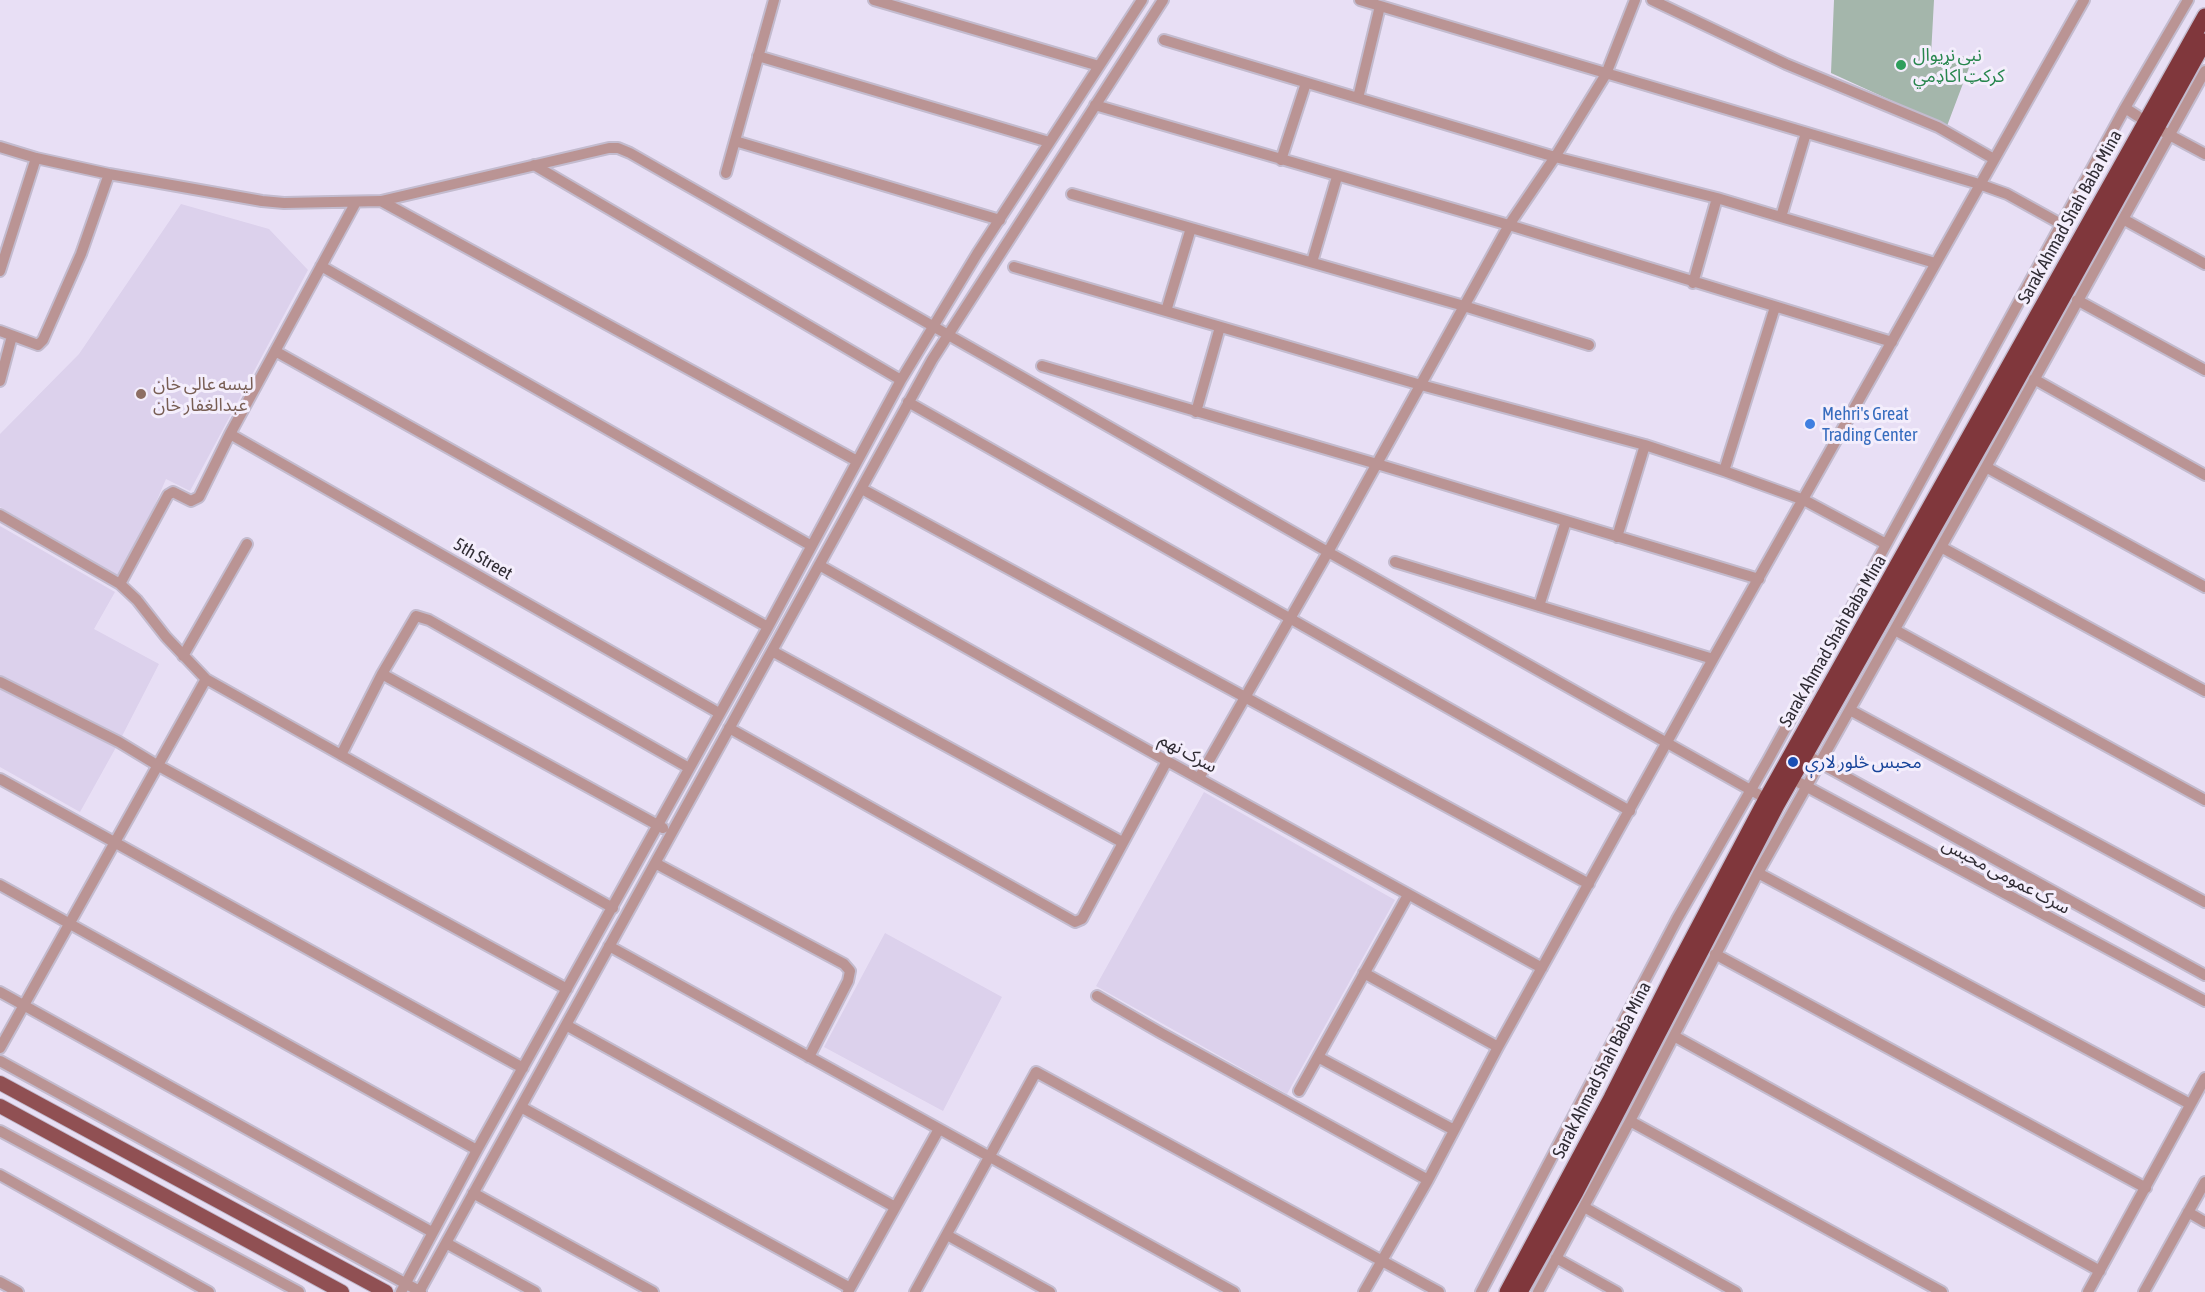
<!DOCTYPE html>
<html>
<head>
<meta charset="utf-8">
<style>
  body { margin:0 }
  canvas { display:block; background:#e8dff5 }
</style>
</head>
<body>
<canvas width="2205" height="1292"></canvas>
<script>
const ctx = document.querySelector('canvas').getContext('2d');
ctx.lineJoin = 'round';
function paint(path, color) {
  ctx.fillStyle = color;
  ctx.fill(path, 'evenodd');
}
function shape(rows) {
  const path = new Path2D();
  for (const r of rows) {
    path.moveTo(r[0], r[1]);
    for (let i = 2; i < r.length; i += 2) path.lineTo(r[i], r[i + 1]);
  }
  return path;
}
function stroke(path, color, width, dash) {
  ctx.strokeStyle = color;
  ctx.lineWidth = width;
  ctx.lineCap = dash ? 'butt' : 'round';
  ctx.setLineDash(dash || []);
  ctx.stroke(path);
}
function label(font, color, halo, rows, align = 'center') {
  ctx.font = font + ' "Asap Condensed","Noto Sans Arabic",sans-serif';
  ctx.lineWidth = 6;
  ctx.setLineDash([]);
  ctx.textBaseline = 'middle';
  ctx.strokeStyle = halo;
  ctx.fillStyle = color;
  for (const [text, x, y, turn = 0] of rows) {
    ctx.save();
    ctx.translate(x, y);
    ctx.rotate((+turn || 0) * Math.PI / 180);
    ctx.textAlign = isNaN(turn) ? turn : align;
    if (halo) ctx.strokeText(text, 0, 0);
    ctx.fillText(text, 0, 0);
    ctx.restore();
  }
}
const built = shape([
  [181,204,269,229,308,270,190,491,166,479,123,579,0,507,0,434,79,354],
  [0,526,115,592,94,629,159,664,119,742,80,812,0,767],
  [1204,792,1395,900,1287,1094,1096,986],
  [885,933,1002,997,943,1111,824,1047]
]);
const green = shape([
  [1834,0,1934,0,1931,55,1973,57,1947,126,1831,73]
]);
const minor = shape([
  [874,0,1099,66],
  [1360,0,1979,184,2007,194,2061,224],
  [1652,0,1786,64,1938,127,1994,159],
  [1164,40,1555,157,1717,198,1935,263],
  [758,56,1049,142],
  [1358,98,1380,6],
  [1095,105,1509,225,1892,342],
  [2125,108,2150,124],
  [2164,132,2205,154],
  [735,141,1000,220],
  [0,147,36,158,109,174,262,201,284,203,381,201,609,148,618,148,630,153,1328,552,1772,802],
  [1281,160,1306,83],
  [534,165,901,380],
  [726,173,774,0],
  [1072,194,1464,306,1589,345],
  [381,201,857,461],
  [356,202,230,434,199,497,191,501,173,492,168,495,120,584,137,600,166,637,206,679,613,908],
  [1781,217,1806,133],
  [2123,219,2205,264],
  [1312,262,1337,177],
  [321,266,810,545],
  [1014,267,1421,385,1645,445,1724,471,1804,500,1886,544],
  [0,271,36,158],
  [1693,283,1717,198],
  [2077,300,2205,370],
  [1166,311,1191,228],
  [0,331,38,345,43,340,81,254,109,174],
  [275,351,768,627],
  [1042,366,1377,464,1759,579],
  [2034,379,2205,475],
  [0,381,12,336],
  [908,402,1630,811],
  [1196,412,1220,327],
  [230,434,719,713],
  [1986,467,2205,587],
  [1724,471,1775,307],
  [862,489,1589,884],
  [0,515,120,584],
  [1617,537,1645,445],
  [1941,547,2205,691],
  [1395,562,1713,659],
  [819,565,1167,761,1542,968],
  [1539,606,1566,521],
  [1895,630,2205,800],
  [772,651,1122,842],
  [183,656,247,544],
  [382,674,663,828],
  [0,682,119,742,157,765,567,989],
  [1850,710,2205,902],
  [729,728,1075,922,1082,919,1167,761],
  [341,755,382,674,416,616,429,620,689,768],
  [1806,755,2205,975],
  [1199,778,1328,552,1509,225,1555,157,1606,74,1635,0],
  [0,779,523,1068],
  [1800,783,2205,1001],
  [655,863,844,964,850,971,848,981,809,1057],
  [1758,873,2190,1104],
  [0,885,477,1150],
  [609,946,1234,1292],
  [1715,954,2146,1188],
  [1364,973,1498,1047],
  [0,992,432,1232],
  [1097,996,1161,1033,1428,1180],
  [566,1025,895,1207],
  [1674,1036,2100,1271],
  [0,1048,206,679],
  [1318,1057,1454,1130],
  [0,1061,421,1292],
  [1299,1091,1408,895],
  [521,1107,850,1288],
  [1630,1121,1942,1292],
  [0,1131,299,1292],
  [0,1175,209,1292],
  [473,1193,653,1292],
  [1584,1207,1736,1292],
  [2188,1212,2205,1222],
  [947,1235,1050,1292],
  [446,1243,535,1292],
  [1556,1258,1617,1292],
  [0,1282,18,1292],
  [401,1292,477,1150,768,627,901,380,977,254,1142,0],
  [419,1292,932,360,1163,0],
  [848,1292,939,1129],
  [915,1292,1036,1072,1439,1292],
  [1364,1292,1428,1180,1498,1047,1713,659,2084,0],
  [1481,1292,1677,919,1768,760,2125,108,2188,0],
  [1538,1292,1630,1121,1758,873,1986,467,2205,71],
  [2088,1292,2205,1078],
  [2144,1292,2205,1182]
]);
const major = shape([
  [0,1083,386,1292],
  [0,1106,342,1292]
]);
const highway = shape([
  [1507,1292,1611,1098,1673,975,1766,799,2205,16],
  [1520,1292,1576,1192,1777,805,1999,413,2205,41]
]);
const markers = [
  [1901,65,6,"#2e9e5b"],
  [141,394,6,"#8d6e63"],
  [1810,424,6,"#3f7fe0"],
  [1793,762,6,"#1a4fb4"]
];
const leisureNames = [
  ["نبی نړیوال",1913,55],
  ["کرکټ اکاډمي",1913,76]
];
const streetNames = [
  ["Sarak Ahmad Shah Baba Mina",2070,217,-61],
  ["5th Street",483,559,30],
  ["Sarak Ahmad Shah Baba Mina",1833,641,-60],
  ["سرک نهم",1188,753,29],
  ["سرک عمومی محبس",2006,876,28],
  ["Sarak Ahmad Shah Baba Mina",1602,1070,-63]
];
const educationNames = [
  ["لیسه عالی خان",153,384],
  ["عبدالغفار خان",153,405]
];
const shopNames = [
  ["Mehri's Great",1822,414],
  ["Trading Center",1822,435]
];
const transitNames = [
  ["محبس څلور لارې",1805,762]
];
paint(built, '#dcd1ec');
paint(green, '#a4b6ab');
stroke(minor, '#c3bbce', 14);
stroke(major, '#c3bbce', 16);
stroke(highway, '#c3bbce', 18);
stroke(minor, '#ba9494', 10);
stroke(major, '#905053', 14);
stroke(highway, '#80373c', 15);
for (const [x, y, r, color] of markers) {
  const dot = new Path2D();
  dot.arc(x, y, r, 0, 2 * Math.PI);
  ctx.fillStyle = color;
  ctx.fill(dot);
  stroke(dot, '#f4eefc', 2);
}
label('18px', '#27864d', '#f4eefc', leisureNames, 'left');
label('18px', '#302c34', '#f4eefc', streetNames);
label('18px', '#785e54', '#f4eefc', educationNames, 'left');
label('18px', '#366cbe', '#f4eefc', shopNames, 'left');
label('18px', '#164399', '#f4eefc', transitNames, 'left');
</script>
</body>
</html>
